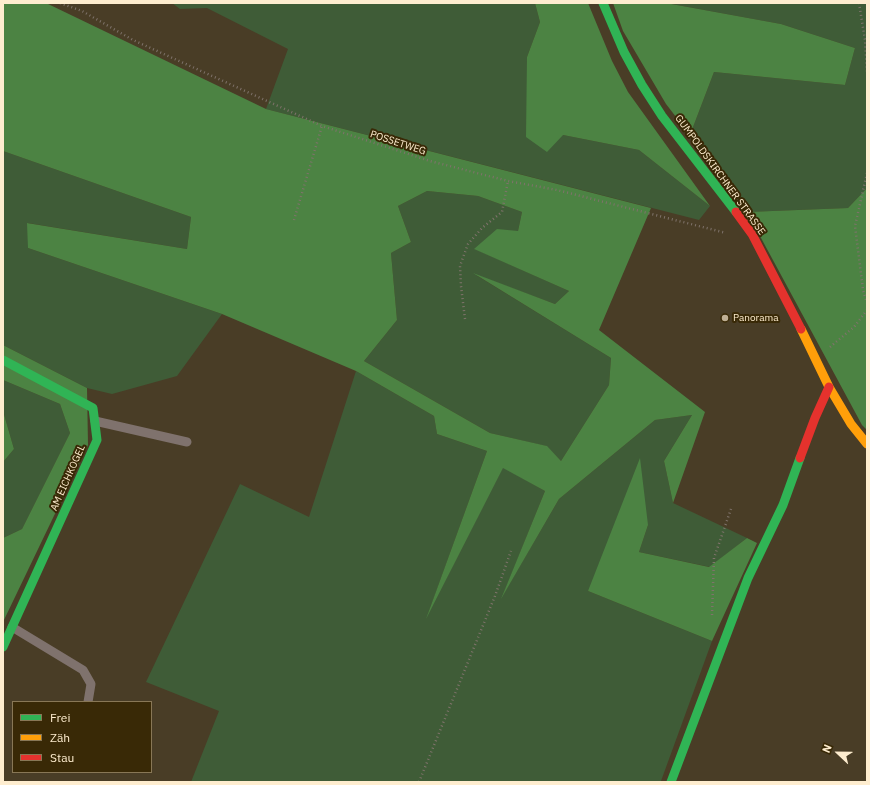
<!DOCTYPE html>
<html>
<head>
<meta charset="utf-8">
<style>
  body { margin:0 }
  #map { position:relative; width:870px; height:785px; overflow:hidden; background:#493d26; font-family:"IBM Plex Sans",sans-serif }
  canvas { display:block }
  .frame { position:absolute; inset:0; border:4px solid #feedcf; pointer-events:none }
  .legend { position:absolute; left:12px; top:701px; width:140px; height:72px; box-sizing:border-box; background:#392906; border:1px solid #887756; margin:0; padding:5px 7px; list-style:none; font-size:12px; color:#feedcf }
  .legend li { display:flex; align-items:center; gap:8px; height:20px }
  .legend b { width:20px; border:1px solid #887756 }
  .north { position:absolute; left:818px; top:733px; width:40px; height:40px; -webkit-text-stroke:3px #392906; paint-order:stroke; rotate:292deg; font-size:11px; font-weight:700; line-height:16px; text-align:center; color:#feedcf }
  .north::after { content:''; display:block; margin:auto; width:14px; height:18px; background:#feedcf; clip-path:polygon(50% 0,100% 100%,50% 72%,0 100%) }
</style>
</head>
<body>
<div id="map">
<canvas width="870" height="785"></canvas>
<div class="frame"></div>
<ul class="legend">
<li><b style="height:5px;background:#30b455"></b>Frei</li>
<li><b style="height:5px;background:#ff9f0a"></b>Zäh</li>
<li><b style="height:5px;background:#e5322d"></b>Stau</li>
</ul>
<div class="north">N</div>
</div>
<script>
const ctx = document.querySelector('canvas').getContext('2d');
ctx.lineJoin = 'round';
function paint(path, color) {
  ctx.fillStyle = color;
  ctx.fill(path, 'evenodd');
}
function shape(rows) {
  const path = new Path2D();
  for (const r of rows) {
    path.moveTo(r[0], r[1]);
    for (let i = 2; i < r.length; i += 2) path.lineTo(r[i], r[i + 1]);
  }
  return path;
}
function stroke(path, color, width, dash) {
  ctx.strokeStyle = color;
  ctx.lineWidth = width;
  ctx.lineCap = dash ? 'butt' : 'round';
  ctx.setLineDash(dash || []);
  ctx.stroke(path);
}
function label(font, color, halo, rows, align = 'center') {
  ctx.font = font + ' "IBM Plex Sans",sans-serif';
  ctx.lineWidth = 4;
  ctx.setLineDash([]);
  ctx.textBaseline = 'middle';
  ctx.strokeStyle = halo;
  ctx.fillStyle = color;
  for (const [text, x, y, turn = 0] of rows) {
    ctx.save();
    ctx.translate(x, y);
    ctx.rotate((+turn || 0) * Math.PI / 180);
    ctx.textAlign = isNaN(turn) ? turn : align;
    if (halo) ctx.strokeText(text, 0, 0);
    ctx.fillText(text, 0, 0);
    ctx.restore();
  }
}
const green = shape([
  [172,3,535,3,540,22,527,57,563,135,639,150,710,206,699,220,266,109,288,49,207,8,180,9],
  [666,3,867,3,867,188,848,208,747,212,690,135,714,72,845,85,855,48,781,24],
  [3,151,191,217,187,249,28,223,28,248,222,314,177,376,112,394,87,388,3,345],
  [427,191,478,196,522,212,518,231,475,249,569,291,555,304,476,275,611,358,609,385,561,461,546,446,490,433,364,361,397,320,391,253,411,242,398,206],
  [356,371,434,416,437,434,487,451,428,614,503,467,545,491,503,595,559,499,655,420,692,415,664,461,673,503,747,538,710,567,639,552,648,525,588,591,712,641,661,781,662,782,191,782,219,711,146,682,240,484,309,517],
  [3,380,60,404,70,433,22,529,3,538,3,462,14,449,3,411]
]);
const forest = shape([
  [3,3,46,3,266,109,651,208,599,330,705,412,673,503,664,461,692,415,655,420,559,499,501,599,545,491,503,468,426,619,487,451,437,434,434,416,356,371,222,314,28,248,27,223,187,249,191,217,3,151],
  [427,191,478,196,522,212,518,231,497,229,474,249,569,291,555,304,473,273,611,358,609,385,561,461,547,446,490,433,364,361,397,320,391,253,411,242,398,206],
  [535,3,588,3,612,61,628,92,710,206,639,150,563,135,547,152,526,137,527,57,540,22],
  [613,3,666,3,781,24,855,48,845,85,714,72,690,135,666,104,623,31],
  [867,188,867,430,862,425,747,212,848,208],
  [3,345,87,388,88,445,3,622,3,538,22,529,70,433,60,404,3,380],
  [3,411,14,449,3,462],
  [640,458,648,525,639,552,709,567,747,538,757,543,712,641,588,591]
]);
const path = shape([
  [60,3,82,11,133,40,322,126,430,161,508,181,557,190,726,233],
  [859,3,865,40,867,72],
  [867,173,855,226,863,290,867,303],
  [294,220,322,126],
  [465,319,461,286,460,266,468,244,482,228,502,212,508,181],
  [830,347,854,327,867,310],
  [712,615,714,558,731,509],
  [419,782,495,596,511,551]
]);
const lane = shape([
  [95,421,187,442],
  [12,627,83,670,91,684,88,702]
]);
const fast = shape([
  [603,3,624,52,642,85,662,116,736,212],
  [3,360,93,408,97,440,3,647],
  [671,782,748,578,783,505,800,458]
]);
const slow = shape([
  [801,329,829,387,851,424,867,444]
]);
const jam = shape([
  [736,212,752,234,801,329],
  [800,458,815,418,829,387]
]);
const markers = [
  [725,318,4,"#bfaf94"]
];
const streetNames = [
  ["POSSETWEG",398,143,18],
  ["GUMPOLDSKIRCHNER STRASSE",720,175,54],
  ["AM EICHKOGEL",68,478,-66]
];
const poiNames = [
  ["Panorama",733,318]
];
paint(green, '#3f5c37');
paint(forest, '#4c8343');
stroke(path, '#7f736b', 2.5, [1, 3]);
stroke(lane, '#7f726d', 9);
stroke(fast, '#30b455', 9);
stroke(slow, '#ff9f0a', 9);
stroke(jam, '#e5322d', 9);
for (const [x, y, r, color] of markers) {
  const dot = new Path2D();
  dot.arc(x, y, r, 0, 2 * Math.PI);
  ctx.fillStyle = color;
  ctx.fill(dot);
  stroke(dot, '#392906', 1.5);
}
label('10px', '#feedcf', '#392906', streetNames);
label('10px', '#feedcf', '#392906', poiNames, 'left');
</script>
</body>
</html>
